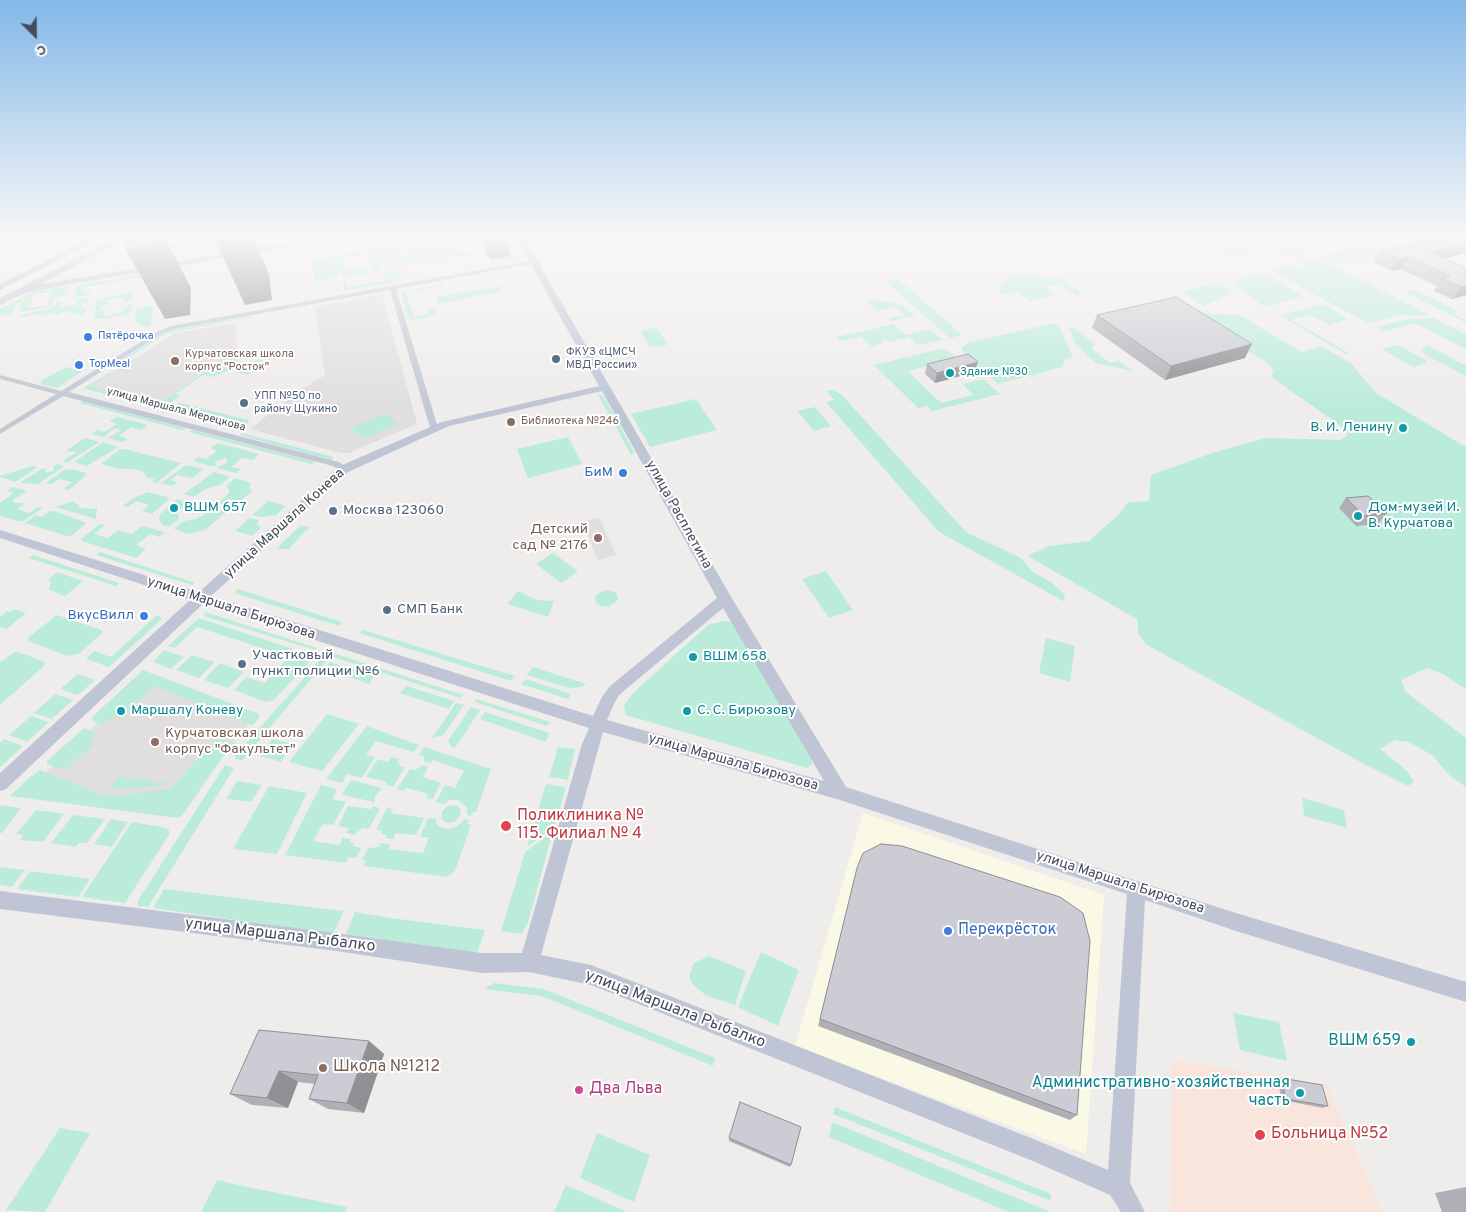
<!DOCTYPE html>
<html>
<head>
<meta charset="utf-8">
<style>
  body { margin:0 }
  #map { position:relative; width:1466px; height:1212px; overflow:hidden; background:#efedec; font-family:Overpass,sans-serif }
  canvas { display:block }
  .north { position:absolute; left:10px; top:10px; width:50px; height:50px; -webkit-text-stroke:4px #fff; paint-order:stroke; rotate:157deg; font-size:14px; font-weight:700; line-height:20px; text-align:center; color:#454b59 }
  .north::after { content:''; display:block; margin:auto; width:18px; height:22px; background:#454b59; clip-path:polygon(50% 0,100% 100%,50% 72%,0 100%) }
</style>
</head>
<body>
<div id="map">
<canvas width="1466" height="1212"></canvas>
<div class="north">С</div>
</div>
<script>
const ctx = document.querySelector('canvas').getContext('2d');
ctx.lineJoin = 'round';
function paint(path, color) {
  ctx.fillStyle = color;
  ctx.fill(path, 'evenodd');
}
function shape(rows) {
  const path = new Path2D();
  for (const r of rows) {
    path.moveTo(r[0], r[1]);
    for (let i = 2; i < r.length; i += 2) path.lineTo(r[i], r[i + 1]);
  }
  return path;
}
function stroke(path, color, width, dash) {
  ctx.strokeStyle = color;
  ctx.lineWidth = width;
  ctx.lineCap = dash ? 'butt' : 'round';
  ctx.setLineDash(dash || []);
  ctx.stroke(path);
}
function label(font, color, halo, rows, align = 'center') {
  ctx.font = font + ' Overpass,sans-serif';
  ctx.lineWidth = 4;
  ctx.setLineDash([]);
  ctx.textBaseline = 'middle';
  ctx.strokeStyle = halo;
  ctx.fillStyle = color;
  for (const [text, x, y, turn = 0] of rows) {
    ctx.save();
    ctx.translate(x, y);
    ctx.rotate((+turn || 0) * Math.PI / 180);
    ctx.textAlign = isNaN(turn) ? turn : align;
    if (halo) ctx.strokeText(text, 0, 0);
    ctx.fillText(text, 0, 0);
    ctx.restore();
  }
}
const commercial = shape([
  [863,813,1104,895,1086,1154,795,1046]
]);
const education = shape([
  [449,241,456,257,417,264,411,247],
  [382,294,417,424,349,453,341,453,250,429,300,390,325,375,315,307],
  [222,325,236,325,237,357,203,366,201,373,158,404,91,386,175,333],
  [599,517,616,555,598,560,582,522],
  [146,676,255,717,220,757,179,815,22,795]
]);
const medical = shape([
  [1172,1060,1327,1084,1382,1212,1170,1212]
]);
const green = shape([
  [0,236,50,236,32,245,0,238],
  [450,236,459,236,462,242,453,243,456,252,466,250,468,254,475,255,457,258,449,241,411,247,417,264,402,265,399,257,408,256,407,251,388,254,390,259,394,259,395,264,379,266,380,271,375,272,373,271,367,251,370,249,393,246,412,241,414,245,450,239],
  [1254,236,1279,236,1305,249,1307,253,1288,257,1270,248,1244,242,1213,248,1208,246],
  [1245,244,1263,249,1228,257,1215,250],
  [1372,244,1379,244,1393,251,1343,263,1329,256,1329,254],
  [360,251,363,257,356,258,355,255,342,258,345,271,358,269,358,267,366,265,367,273,346,277,343,277,342,273,337,274,337,278,315,281,312,259],
  [1310,260,1328,263,1429,315,1400,315,1368,323,1273,272,1277,268,1291,265,1301,270,1308,268,1299,262],
  [173,269,167,273,85,287,83,293,90,292,90,295,74,298,77,285],
  [398,271,402,281,344,291,344,282,346,282,347,287,384,281,382,274],
  [1255,274,1269,276,1304,296,1268,307,1264,306,1234,286,1236,279],
  [1013,275,1061,278,1083,293,1076,295,1059,284,1044,287,1056,295,1030,301,1017,292,1000,295,999,286],
  [897,278,950,324,962,335,950,338,887,283,888,280],
  [1214,283,1223,283,1231,294,1203,306,1182,292],
  [443,284,444,286,406,293,414,317,428,314,427,310,434,309,436,315,409,320,401,293],
  [69,286,67,293,62,296,49,298,51,292,33,295,29,308,47,305,49,299,54,298,52,305,49,307,20,312,19,310,22,303,17,303,11,315,6,317,0,316,2,314,0,313,0,309,25,296,36,291],
  [498,286,500,286,501,292,438,304,436,297],
  [1416,290,1459,312,1453,314,1466,320,1466,323,1404,292],
  [133,293,132,301,123,303,124,297,107,300,106,305,101,306,100,312,104,311,104,316,122,313,123,307,132,305,132,310,128,314,102,319,94,317,97,299],
  [89,297,88,302,83,303,81,310,87,309,83,316,66,311,59,315,49,313,43,316,32,314,26,317,18,316,51,308,58,301,61,301,60,307,76,305,78,299],
  [878,300,903,305,915,316,892,321,888,319,904,315,896,307,877,311,868,302],
  [1320,305,1325,305,1348,319,1329,325,1311,315,1292,320,1349,353,1346,354,1282,317,1281,315],
  [153,306,151,325,147,327,135,322,136,309],
  [1207,313,1237,315,1245,318,1301,352,1321,346,1351,363,1376,393,1466,447,1466,689,1443,674,1427,668,1401,680,1406,692,1466,738,1466,787,1450,776,1432,755,1409,742,1395,740,1380,749,1407,771,1414,782,1408,786,1368,766,1147,645,1138,634,1138,620,1028,556,1049,546,1089,541,1117,516,1128,502,1149,501,1151,475,1212,453,1266,438,1340,440,1348,435,1344,428,1271,377,1274,370,1268,365,1269,364,1196,318,1198,315],
  [248,316,251,317,168,333,115,366,112,365,167,331],
  [1434,318,1466,334,1466,349,1415,323,1383,332,1378,327,1408,319],
  [1054,323,1060,328,1073,357,1065,359,1062,367,998,384,961,349,967,343],
  [894,324,906,335,930,329,942,340,917,345,909,337,889,342,887,339,881,341,883,343,871,346,861,336,841,341,837,337],
  [1073,327,1095,344,1091,348,1110,363,1118,361,1133,371,1096,363,1075,344,1069,328],
  [653,328,657,329,667,343,665,346,650,347,641,333,642,331],
  [1397,345,1426,360,1427,363,1413,367,1382,349],
  [1427,345,1466,366,1466,376,1424,354,1422,350],
  [940,349,950,352,958,359,908,371,941,403,973,395,963,384,983,379,1000,394,932,411,928,406,918,408,874,365],
  [237,357,237,368,213,377,203,375,176,394,180,396,161,409,86,389,85,387,114,370,115,371,92,386,158,404,201,374,203,366],
  [259,359,271,363,247,375,237,373,237,370],
  [66,367,83,371,57,388,41,384,41,381],
  [826,390,835,391,842,395,966,532,1021,558,1033,572,1051,582,1064,594,1065,602,939,532,826,402,834,400],
  [597,393,604,397,634,452,633,454,631,455],
  [696,399,717,430,650,447,631,414],
  [83,401,185,428,182,430,80,403],
  [180,403,248,420,250,421,240,429,165,410],
  [815,407,831,426,814,431,797,411],
  [386,413,398,424,363,439,351,428],
  [117,417,148,425,141,430,131,427,119,436,128,439,123,442,107,438,120,431,118,428,112,430,104,437,91,434,97,430,105,432,117,424,109,421],
  [192,430,316,462,312,464,189,432],
  [242,433,334,457,331,460,239,435],
  [568,437,582,464,528,478,517,449],
  [85,438,99,442,67,463,62,461,77,452,66,451],
  [103,442,118,447,87,466,74,462],
  [218,443,259,454,253,460,242,458,231,467,241,469,236,473,217,468,227,462,226,458,218,460,215,463,217,465,214,467,193,461,198,457,206,459,217,451,210,448],
  [120,449,124,449,181,463,156,483,152,482,155,479,148,478,142,471,135,469,120,469,101,464],
  [58,464,64,466,38,484,20,483,43,468,46,469,45,472,51,472,54,470,53,467],
  [186,465,204,469,192,478,177,475,171,480,178,482,172,486,161,483],
  [32,466,38,467,15,482,0,477,0,476],
  [72,469,86,473,86,475,69,490,63,489,72,482,60,479,51,484,46,483,64,470],
  [214,472,230,477,220,485,205,489,194,497,184,494],
  [235,478,251,483,249,487,252,491,233,507,219,503,229,493,229,490,226,486],
  [12,487,27,491,13,500,13,502,15,503,26,503,17,509,29,513,38,507,43,508,22,522,0,516,0,503,14,493,7,491],
  [147,492,168,497,169,499,152,514,142,511,149,505,136,501,128,507,123,506,132,499],
  [177,499,188,502,178,512,179,519,169,527,162,525,159,519,160,514],
  [75,501,75,504,79,505,79,508,93,509,97,507,96,519,55,507],
  [269,501,286,506,276,515,262,517,252,515],
  [213,509,226,512,205,530,189,534,174,529,184,521,196,519],
  [50,511,54,511,87,523,70,537,25,523,36,515,42,517],
  [249,518,259,520,257,524,261,528,252,536,235,531],
  [100,524,105,525,94,534,108,538,118,530,132,534,142,526,165,532,159,537,150,534,136,545,146,549,136,558,82,541,81,539],
  [301,525,311,528,306,530,289,549,276,549],
  [100,552,195,583,192,585,96,555],
  [553,553,578,571,561,583,536,564],
  [33,555,119,583,116,586,29,558],
  [826,571,853,610,829,618,802,579],
  [57,572,83,581,65,596,49,590,51,582,48,580],
  [238,589,342,622,339,626,234,593],
  [606,590,616,592,618,600,609,607,601,606,596,603,595,597,599,593],
  [518,591,537,600,554,601,548,617,507,604],
  [14,609,26,613,7,629,0,627,0,617,7,611,10,612],
  [205,612,317,648,315,650,204,616],
  [57,615,102,630,103,632,79,654,73,655,68,656,28,641,29,637],
  [157,615,161,617,161,620,109,667,86,659,94,651,111,657],
  [198,619,202,619,293,649,286,656,197,627,175,648,168,646],
  [723,621,732,622,812,756,812,764,807,768,626,715,624,705,634,692,708,625],
  [363,630,515,676,511,681,359,633],
  [1046,638,1075,646,1070,682,1039,673],
  [164,650,184,657,171,669,153,662],
  [295,650,314,657,274,700,266,702,234,690,246,677,265,683],
  [15,652,21,653,45,662,44,666,0,705,0,662],
  [330,652,463,695,461,698,327,655],
  [192,655,215,662,199,678,176,670],
  [323,659,326,661,242,761,236,759,235,756,319,661],
  [330,662,375,676,369,684,324,669],
  [220,663,244,672,228,688,204,680],
  [533,667,586,684,582,687,569,688,527,675],
  [143,670,259,714,259,718,252,725,154,686,122,717,115,716,103,724,93,721,91,718],
  [78,674,95,680,78,695,60,689],
  [526,679,571,694,568,699,521,684],
  [406,686,454,701,449,709,400,693],
  [55,694,73,700,52,719,34,713],
  [476,699,550,722,547,726,475,702],
  [456,703,464,705,443,735,432,738],
  [471,707,480,710,455,748,451,747,448,741],
  [485,712,549,733,546,742,480,719],
  [327,714,359,724,322,771,289,762],
  [31,716,49,722,27,742,9,735],
  [367,726,419,745,414,752,376,741,366,755,375,757,362,778,347,774,342,783,326,779],
  [84,728,97,733,88,742,93,745,65,770,47,764,47,761],
  [4,739,23,746,0,767,0,743],
  [223,739,236,743,222,758,182,816,177,818,10,796,29,778,40,770,100,794,114,796,170,789,211,744,217,740],
  [272,739,294,744,281,762,260,756],
  [424,747,491,769,476,812,473,812,471,816,467,815,467,807,458,800,449,800,444,804,436,802,445,785,455,788,464,771,433,760,431,763,424,761,424,756,419,755],
  [558,747,575,749,568,780,549,777],
  [391,757,399,759,397,762,400,764,399,766,405,767,393,787,386,785,387,782,366,777,378,759,388,762],
  [225,765,234,768,148,907,138,906,137,902],
  [423,765,428,767,423,777,441,783,433,799,426,798,428,794,406,788,404,791,397,789,410,769,415,770],
  [120,776,134,781,139,777,157,783,159,781,166,782,163,785,120,789,110,787],
  [351,780,382,788,375,796,374,802,342,795],
  [237,781,262,785,251,802,226,799],
  [546,784,566,787,555,826,527,847],
  [321,785,337,789,332,799,346,802,333,825,323,824,313,841,340,845,342,838,351,839,349,842,354,843,353,846,361,848,356,858,349,857,346,863,285,855],
  [269,786,307,793,277,854,233,849],
  [1302,798,1344,810,1347,828,1304,816],
  [0,805,21,808,2,833,0,833],
  [456,805,461,809,460,816,454,822,446,823,441,818,442,811,448,806],
  [348,806,371,809,373,806,380,808,369,829,363,828,353,835,346,833,349,828,338,826],
  [387,808,393,809,391,813,424,818,416,835,396,833,393,839,385,838,386,835,381,834,382,831,376,830],
  [36,810,64,814,43,842,20,840,23,835,16,834],
  [73,815,105,819,87,843,79,843,76,847,51,843],
  [428,818,436,819,437,825,442,828,451,829,458,826,464,819,470,820,467,824,471,825,455,871,447,877,364,866,366,861,362,860,368,848,379,847,381,843,390,844,389,849,423,853,429,837,420,837],
  [111,819,128,822,112,847,94,844],
  [132,822,162,827,169,830,169,835,125,903,82,897],
  [553,832,528,922,522,934,501,931,525,852],
  [0,867,25,870,11,887,0,885],
  [30,871,90,879,78,897,17,889],
  [164,889,335,910,344,911,333,934,153,908],
  [355,912,391,918,485,930,477,953,346,934],
  [761,952,799,970,778,1026,738,1007],
  [709,956,746,971,735,1005,707,996,693,985,689,977,694,963],
  [494,983,544,989,715,1058,713,1066,542,996,484,989],
  [1233,1013,1279,1022,1287,1061,1240,1050],
  [835,1107,1051,1194,1051,1201,833,1114],
  [832,1122,1048,1211,1048,1212,1009,1212,829,1137],
  [60,1128,90,1133,45,1212,6,1210],
  [597,1133,650,1155,634,1202,580,1178],
  [217,1180,238,1185,347,1207,345,1212,201,1212],
  [566,1185,627,1212,554,1212]
]);
const street = shape([
  [534,260,537,262,536,263,396,289,438,428,437,430,431,430,430,428,390,290,175,329,161,334,69,392,339,462,347,467,347,471,341,471,333,466,63,396,0,434,0,429,56,394,0,379,0,375,61,391,157,332,171,326,534,260]
]);
const secondary = shape([
  [95,236,106,236,0,290,0,284,95,236],
  [120,236,131,236,41,284,330,236,351,236,44,289,23,294,0,305,0,298,120,236],
  [515,236,523,236,730,595,846,787,1236,913,1466,982,1466,1002,1236,931,1145,900,1130,1183,1145,1212,1121,1212,1110,1195,1033,1161,591,985,529,972,482,973,336,951,0,909,0,891,336,933,482,953,522,953,582,744,589,728,203,604,6,789,0,791,0,773,190,600,0,538,0,530,199,592,340,466,442,422,599,386,515,236],
  [602,391,717,598,609,687,602,697,593,716,211,596,348,472,449,426,602,391],
  [723,608,824,781,607,720,614,704,619,695,723,608],
  [603,732,840,800,1127,894,1108,1170,1036,1140,591,965,541,955,603,732]
]);
const wall = shape([
  [477,236,506,236,510,256,491,260,490,257,488,258],
  [1466,236,1466,253,1445,259,1466,295,1452,299,1434,291,1437,286,1400,269,1392,271,1374,262,1381,250],
  [1097,315,1245,358,1165,380,1092,328],
  [927,364,975,372,935,383,925,374],
  [1346,498,1387,513,1378,524,1356,526,1339,508],
  [857,868,1077,1115,1070,1120,818,1026],
  [259,1030,369,1041,384,1054,364,1113,328,1109,309,1099,315,1084,298,1082,288,1108,252,1105,230,1094],
  [1281,1078,1328,1106,1323,1108,1282,1100,1277,1080],
  [801,1127,790,1167,729,1141,729,1138],
  [1466,1187,1466,1212,1442,1212,1435,1193]
]);
const shadedWall = shape([
  [154,236,164,236,191,288,190,315,165,319,126,250],
  [213,236,253,236,269,274,272,300,245,305],
  [483,236,486,236,490,257,488,258],
  [486,236,506,236,510,256,491,260],
  [1466,243,1466,253,1423,264,1431,252],
  [1408,257,1400,269,1392,271,1399,259],
  [1466,286,1466,295,1452,299,1461,287],
  [1252,344,1245,358,1165,380,1171,366],
  [978,362,975,372,935,383,937,373],
  [369,1041,384,1054,364,1113,347,1103],
  [279,1071,298,1082,288,1108,267,1098]
]);
const building = shape([
  [128,236,154,236,153,245,126,250,128,236],
  [1452,236,1466,236,1466,243,1431,252,1466,268,1466,286,1461,287,1442,278,1450,276,1408,257,1399,259,1381,250,1420,241,1425,243,1452,236],
  [1176,297,1252,344,1171,366,1097,315,1176,297],
  [968,354,978,362,937,373,927,364,968,354],
  [1368,496,1387,513,1364,516,1346,498,1368,496],
  [881,844,902,846,1060,897,1083,913,1090,941,1077,1115,820,1019,857,868,863,853,881,844],
  [259,1030,369,1041,347,1103,309,1099,318,1075,279,1071,267,1098,230,1094,259,1030],
  [1281,1078,1322,1085,1328,1106,1286,1099,1281,1078],
  [740,1102,801,1127,791,1165,729,1138,740,1102]
]);
const markers = [
  [88,337,5,"#3f7fe0"],
  [556,359,5,"#5c6f8a"],
  [175,361,5,"#8d6e63"],
  [79,365,5,"#3f7fe0"],
  [950,373,5,"#0f9aa8"],
  [244,403,5,"#5c6f8a"],
  [511,422,5,"#8d6e63"],
  [1403,428,5,"#0f9aa8"],
  [623,473,5,"#3f7fe0"],
  [174,508,5,"#0f9aa8"],
  [333,511,5,"#5c6f8a"],
  [1358,516,5,"#0f9aa8"],
  [598,538,5,"#8d6e63"],
  [387,610,5,"#5c6f8a"],
  [144,616,5,"#3f7fe0"],
  [693,657,5,"#0f9aa8"],
  [242,664,5,"#5c6f8a"],
  [121,711,5,"#0f9aa8"],
  [687,711,5,"#0f9aa8"],
  [155,742,5,"#8d6e63"],
  [506,826,6,"#e0444e"],
  [948,931,5,"#3f7fe0"],
  [1411,1042,5,"#0f9aa8"],
  [323,1068,5,"#8d6e63"],
  [579,1090,5,"#d1479c"],
  [1300,1093,5,"#0f9aa8"],
  [1260,1135,6,"#e0444e"]
];
const farShopnames = [
  ["Пятёрочка",98,337],
  ["TopMeal",89,365]
];
const farServicenames = [
  ["ФКУЗ «ЦМСЧ",566,353],
  ["МВД России»",566,366],
  ["УПП №50 по",254,397],
  ["району Щукино",254,410]
];
const farEducationnames = [
  ["Курчатовская школа",185,355],
  ["корпус \"Росток\"",185,368],
  ["Библиотека №246",521,422]
];
const farCulturenames = [
  ["Здание №30",960,373]
];
const farStreetnames = [
  ["улица Маршала Мерецкова",176,410,15]
];
const cultureNames = [
  ["В. И. Ленину",1393,428,"right"],
  ["ВШM 657",184,508],
  ["Дом-музей И.",1368,508],
  ["В. Курчатова",1368,524],
  ["ВШM 658",703,657],
  ["Маршалу Коневу",131,711],
  ["С. С. Бирюзову",697,711]
];
const shopNames = [
  ["БиМ",613,473],
  ["ВкусВилл",134,616]
];
const serviceNames = [
  ["Москва 123060",343,511],
  ["СМП Банк",397,610],
  ["Участковый",252,656],
  ["пункт полиции №6",252,672]
];
const streetNames = [
  ["улица Расплетина",678,515,61],
  ["улица Маршала Конева",285,524,-42],
  ["улица Маршала Бирюзова",231,609,18],
  ["улица Маршала Бирюзова",733,763,16],
  ["улица Маршала Бирюзова",1120,883,18]
];
const educationNames = [
  ["Детский",588,530],
  ["сад № 2176",588,546],
  ["Курчатовская школа",165,734,"left"],
  ["корпус \"Факультет\"",165,750,"left"]
];
const nearHealthnames = [
  ["Поликлиника №",517,817],
  ["115. Филиал № 4",517,835],
  ["Больница №52",1271,1135]
];
const nearShopnames = [
  ["Перекрёсток",958,931]
];
const nearStreetnames = [
  ["улица Маршала Рыбалко",280,936,7],
  ["улица Маршала Рыбалко",675,1010,21]
];
const nearCulturenames = [
  ["BШМ 659",1401,1042],
  ["Административно-хозяйственная",1290,1084],
  ["часть",1290,1102]
];
const nearEducationnames = [
  ["Школа №1212",333,1068]
];
const nearHotelnames = [
  ["Два Льва",589,1090]
];
paint(commercial, '#faf9e5');
paint(education, '#e0dede');
paint(medical, '#f9e5dc');
paint(green, '#bbecd9');
paint(street, '#c3c8d3');
paint(secondary, '#bfc5d5');
paint(wall, '#afb0b6');
paint(shadedWall, '#8f9094');
paint(building, '#cccdd4');
stroke(building, '#8f9094', 1);
const sky = ctx.createLinearGradient(0, 0, 0, 406);
sky.addColorStop(0, '#82b8e8');
sky.addColorStop(0.58, '#f8f7f6');
sky.addColorStop(1, '#f8f7f600');
ctx.fillStyle = sky;
ctx.fillRect(0, 0, 1466, 406);
for (const [x, y, r, color] of markers) {
  const dot = new Path2D();
  dot.arc(x, y, r, 0, 2 * Math.PI);
  ctx.fillStyle = color;
  ctx.fill(dot);
  stroke(dot, '#fff', 2);
}
label('11px', '#366cbe', '#fff', farShopnames, 'left');
label('11px', '#4e5e75', '#fff', farServicenames, 'left');
label('11px', '#785e54', '#fff', farEducationnames, 'left');
label('11px', '#0d838f', '#fff', farCulturenames, 'left');
label('11px', '#454b59', '#fff', farStreetnames);
label('14px', '#0d838f', '#fff', cultureNames, 'left');
label('14px', '#366cbe', '#fff', shopNames, 'right');
label('14px', '#4e5e75', '#fff', serviceNames, 'left');
label('14px', '#454b59', '#fff', streetNames);
label('14px', '#785e54', '#fff', educationNames, 'right');
label('16px', '#be3a42', '#fff', nearHealthnames, 'left');
label('16px', '#366cbe', '#fff', nearShopnames, 'left');
label('16px', '#454b59', '#fff', nearStreetnames);
label('16px', '#0d838f', '#fff', nearCulturenames, 'right');
label('16px', '#785e54', '#fff', nearEducationnames, 'left');
label('16px', '#b23c85', '#fff', nearHotelnames, 'left');
</script>
</body>
</html>
